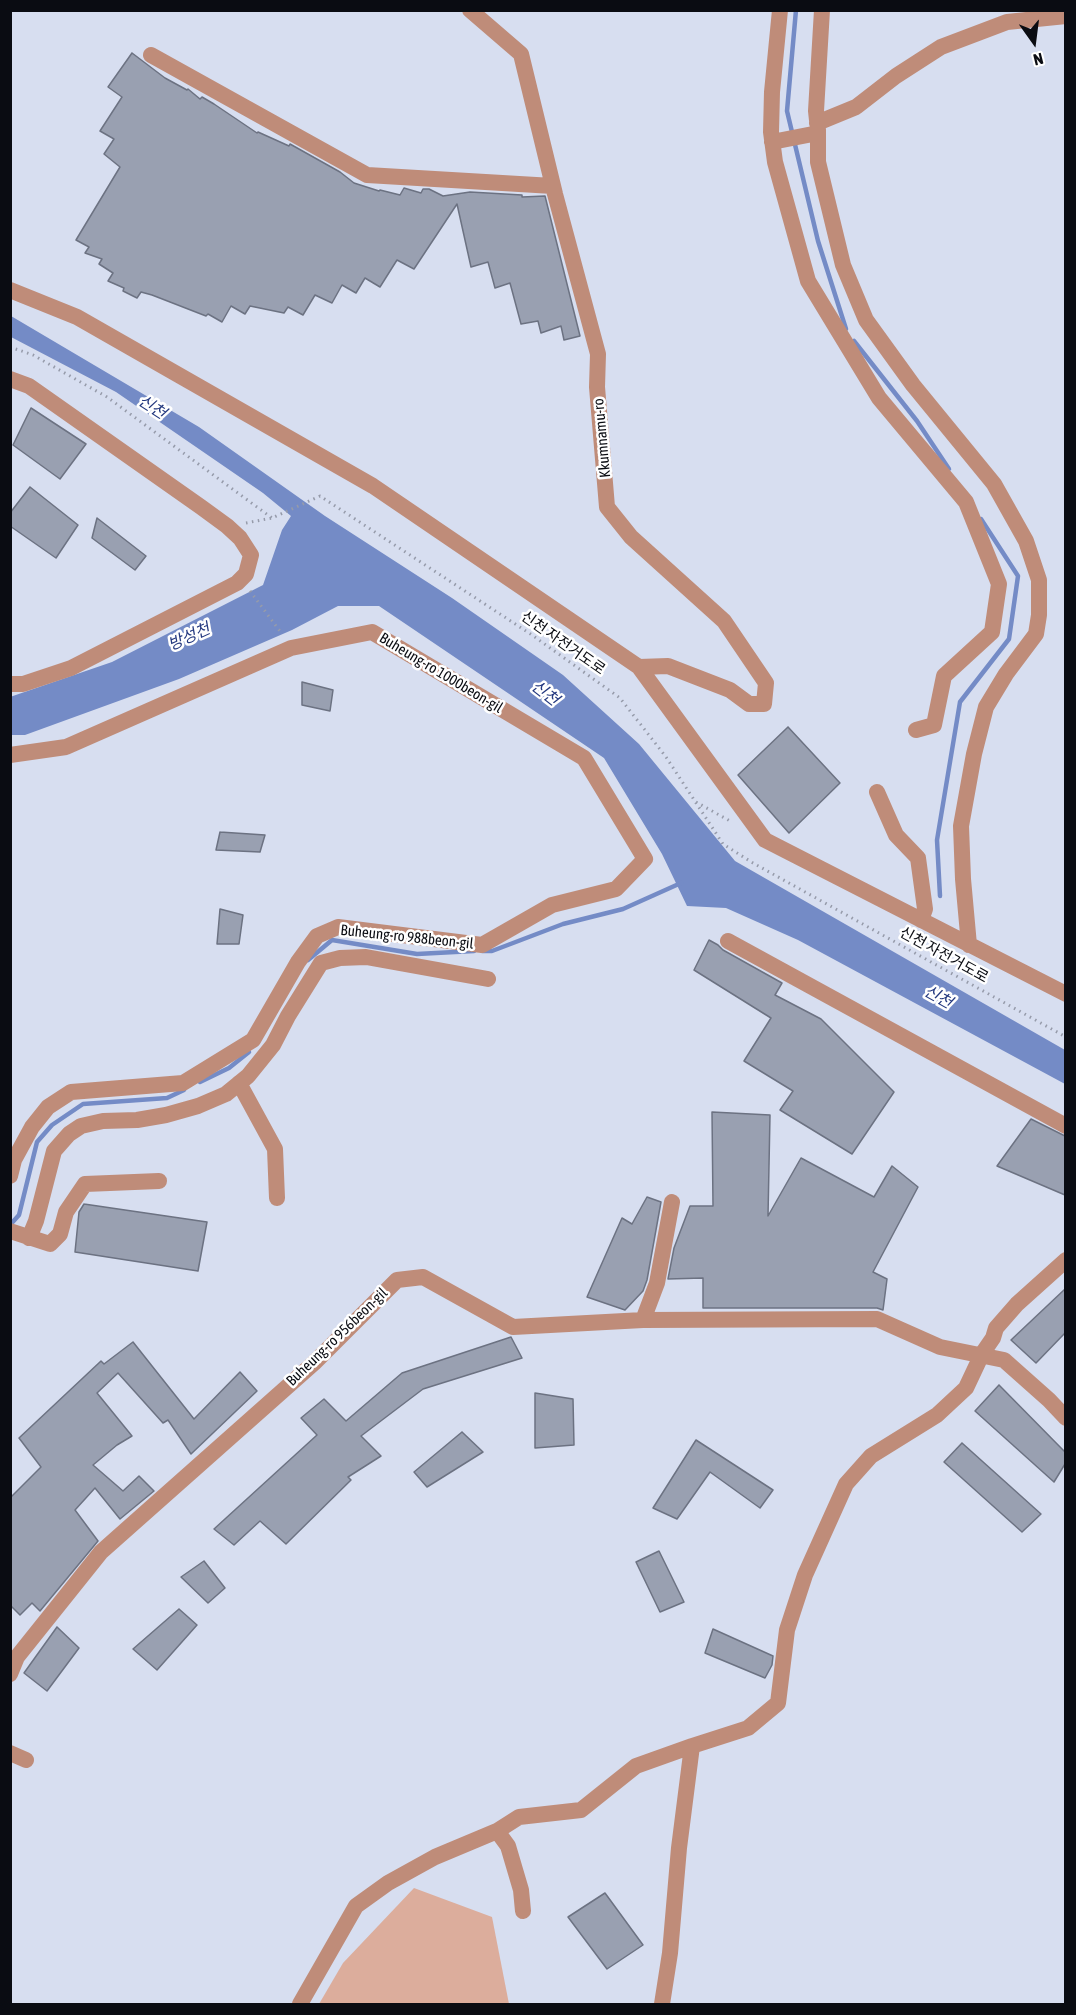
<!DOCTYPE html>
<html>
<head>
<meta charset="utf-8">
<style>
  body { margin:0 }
  #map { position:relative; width:1076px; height:2015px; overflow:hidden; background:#d7def0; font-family:"Asap Condensed",sans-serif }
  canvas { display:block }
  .frame { position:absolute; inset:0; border:12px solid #0a0c12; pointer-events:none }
  .north { position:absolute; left:1004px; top:12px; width:60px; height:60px; -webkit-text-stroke:4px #fff; paint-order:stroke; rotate:166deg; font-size:16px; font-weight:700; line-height:24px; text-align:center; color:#0a0c12 }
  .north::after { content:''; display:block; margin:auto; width:21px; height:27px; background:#0a0c12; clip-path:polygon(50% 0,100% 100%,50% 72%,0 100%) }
</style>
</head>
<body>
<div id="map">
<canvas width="1076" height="2015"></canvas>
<div class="frame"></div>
<div class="north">N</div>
</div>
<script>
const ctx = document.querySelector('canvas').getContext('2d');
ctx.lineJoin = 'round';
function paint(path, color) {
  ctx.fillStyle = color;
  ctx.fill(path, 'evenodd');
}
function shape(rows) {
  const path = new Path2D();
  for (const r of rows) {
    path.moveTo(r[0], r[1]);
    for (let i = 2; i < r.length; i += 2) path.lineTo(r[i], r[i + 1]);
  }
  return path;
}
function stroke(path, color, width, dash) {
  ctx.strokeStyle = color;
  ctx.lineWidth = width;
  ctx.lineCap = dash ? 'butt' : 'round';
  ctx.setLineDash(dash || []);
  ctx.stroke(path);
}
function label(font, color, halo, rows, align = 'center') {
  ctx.font = font + ' "Asap Condensed","Noto Sans KR",sans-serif';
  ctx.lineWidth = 5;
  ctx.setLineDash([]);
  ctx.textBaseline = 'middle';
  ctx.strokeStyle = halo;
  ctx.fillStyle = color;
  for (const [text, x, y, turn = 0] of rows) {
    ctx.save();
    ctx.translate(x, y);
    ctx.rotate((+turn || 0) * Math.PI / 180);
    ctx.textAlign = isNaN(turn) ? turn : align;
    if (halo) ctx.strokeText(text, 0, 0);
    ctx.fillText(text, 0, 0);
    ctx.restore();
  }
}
const green = shape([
  [414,1888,492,1917,509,2004,319,2004,343,1963]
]);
const water = shape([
  [11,316,199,427,325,516,452,598,563,675,639,744,735,861,1065,1050,1065,1084,798,940,726,908,687,906,662,854,604,758,379,606,338,606,292,630,179,679,25,735,11,735,10,697,112,662,263,585,282,530,291,516,263,493,116,392,11,337]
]);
const stream = shape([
  [796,10,787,111,818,241,846,329],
  [854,341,917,421,949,469],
  [940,896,937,840,960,702,1009,639,1018,576,981,519],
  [482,951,492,951,563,924,623,909,681,883],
  [308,960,332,940,417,954,474,951],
  [200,1082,229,1068,249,1052],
  [10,1225,19,1215,37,1142,52,1125,83,1104,167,1098,184,1090]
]);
const building = shape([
  [132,53,165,78,187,90,188,89,200,99,202,97,214,104,257,133,258,132,289,146,290,144,340,172,354,183,379,191,380,190,400,195,404,188,421,193,423,189,429,189,443,196,470,192,522,195,522,197,545,196,580,336,564,340,561,326,541,333,538,321,521,324,510,283,495,288,488,262,471,267,457,204,414,269,397,260,380,287,365,278,356,293,342,285,332,303,315,295,303,315,288,307,284,313,250,306,245,314,231,306,222,322,208,314,206,316,152,295,141,292,137,298,123,291,124,288,108,281,113,273,99,264,102,259,85,253,89,247,76,240,120,167,104,154,114,139,100,131,122,97,108,87,132,53],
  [31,408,86,444,60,479,13,445,31,408],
  [30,487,78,525,56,558,10,526,10,513,30,487],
  [97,518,146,556,135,570,92,538,97,518],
  [302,682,333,690,330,711,302,705,302,682],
  [788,727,840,783,789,833,738,775,788,727],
  [220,832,265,835,260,852,216,850,220,832],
  [220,909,243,915,239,944,217,944,220,909],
  [709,940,718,945,723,950,782,983,775,995,821,1019,894,1092,852,1154,780,1110,793,1091,744,1061,771,1018,694,970,709,940],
  [712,1112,770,1115,768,1216,801,1158,874,1197,892,1166,918,1187,873,1272,887,1279,883,1310,877,1308,703,1308,703,1278,668,1279,674,1248,690,1206,713,1206,712,1112],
  [1031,1119,1065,1136,1065,1195,997,1166,1031,1119],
  [647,1197,661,1202,647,1280,643,1291,625,1310,587,1297,622,1218,632,1224,647,1197],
  [84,1204,207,1222,198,1271,75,1252,79,1212,84,1204],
  [1065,1289,1065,1333,1036,1363,1011,1340,1065,1289],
  [511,1337,522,1358,423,1389,361,1436,381,1456,348,1477,351,1480,286,1544,260,1521,234,1545,214,1529,317,1435,301,1418,324,1399,346,1421,402,1373,511,1337],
  [133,1342,194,1419,240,1372,257,1391,191,1454,168,1420,163,1423,118,1373,97,1393,132,1436,117,1445,93,1465,123,1491,139,1476,154,1491,120,1519,95,1488,75,1510,98,1541,40,1611,32,1603,20,1615,10,1605,10,1498,41,1467,19,1438,101,1361,104,1364,133,1342],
  [999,1385,1065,1452,1065,1464,1054,1482,975,1411,999,1385],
  [535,1393,573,1399,574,1445,535,1448,535,1393],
  [462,1432,483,1452,427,1487,414,1472,462,1432],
  [696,1440,773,1490,760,1508,710,1472,677,1519,653,1508,696,1440],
  [962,1443,1041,1514,1022,1532,944,1462,962,1443],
  [659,1551,684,1602,660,1612,636,1562,659,1551],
  [204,1561,225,1588,208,1603,181,1577,204,1561],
  [179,1609,197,1625,157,1670,133,1649,179,1609],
  [57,1627,79,1648,47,1691,24,1673,57,1627],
  [713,1629,773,1656,772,1665,765,1678,705,1653,713,1629],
  [605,1893,643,1945,607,1969,568,1917,605,1893]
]);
const path = shape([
  [10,347,33,355,107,397,272,518],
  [246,523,272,518,320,496,532,635,620,698,666,757,723,844,753,863,1066,1037],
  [250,591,282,634],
  [696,802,730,821]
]);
const minor = shape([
  [470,10,521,54,555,194,598,354,597,387,607,507,631,537,724,621,766,683,764,704,749,704,730,690,668,666,639,667],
  [780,10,772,92,771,132,775,162,808,281,879,398,966,502,999,584,992,632,944,676,934,725,916,730],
  [822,10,816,111,818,130,818,162,843,265,866,320,913,385,994,484,1026,541,1039,580,1039,615,1036,634,1006,674,986,707,974,754,961,826,963,879,969,945],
  [151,55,367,175,553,186],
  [817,123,856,107,896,76,941,47,1007,22,1066,16],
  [772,142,818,133],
  [10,290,77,317,373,486,639,667,765,840,1066,994],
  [10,379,29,386,201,507,227,526,240,538,251,555,246,574,237,583,71,668,23,684,10,684],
  [10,755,66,747,291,648,372,632,584,758,645,859,616,889,552,905,482,945,338,927,317,936,298,962,253,1040,183,1083,71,1092,48,1107,32,1127,14,1160,10,1176],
  [877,792,896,835,918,858,925,909,921,920],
  [728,941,1066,1126],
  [239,1083,275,1149,277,1198],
  [10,1231,50,1244,60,1234,66,1212,85,1184,159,1181],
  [29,1238,36,1221,54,1151,69,1134,81,1126,103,1121,137,1120,166,1115,198,1106,226,1094,248,1076,273,1045,288,1016,321,963,340,958,366,957,488,979],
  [643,1320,657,1283,672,1202],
  [10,1674,17,1657,101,1552,314,1363,397,1280,423,1277,513,1327,643,1320,877,1319,940,1347,1004,1360,1049,1400,1066,1418],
  [10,1753,26,1760],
  [497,1831,508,1846,521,1890,523,1911],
  [300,2004,356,1906,388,1883,435,1857,497,1831,519,1817,581,1810,636,1766,692,1746,748,1728,778,1703,787,1630,805,1575,846,1484,871,1456,937,1415,966,1388,982,1354,993,1338,996,1328,1017,1304,1066,1260],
  [662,2004,670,1953,679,1848,692,1746]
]);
const streetNames = [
  ["Kkumnamu-ro",602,438,-95],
  ["신천 자전거도로",563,643,35],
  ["Buheung-ro 1000beon-gil",441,673,31],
  ["Buheung-ro 988beon-gil",407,937,6],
  ["신천 자전거도로",944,955,29],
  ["Buheung-ro 956beon-gil",337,1337,-44]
];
const waterNames = [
  ["신천",152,407,33],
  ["방성천",189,637,-24],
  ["신천",545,693,38],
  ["신천",938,997,29]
];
paint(green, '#dcad9c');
paint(water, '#748bc6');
stroke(stream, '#748bc6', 4.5);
paint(building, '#99a0b1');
stroke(building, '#6c7282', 1.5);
stroke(path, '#969baa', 3, [1.5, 4.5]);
stroke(minor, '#bf8c79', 16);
label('15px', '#0a0c12', '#fff', streetNames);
label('italic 16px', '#23387f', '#fff', waterNames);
</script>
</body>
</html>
